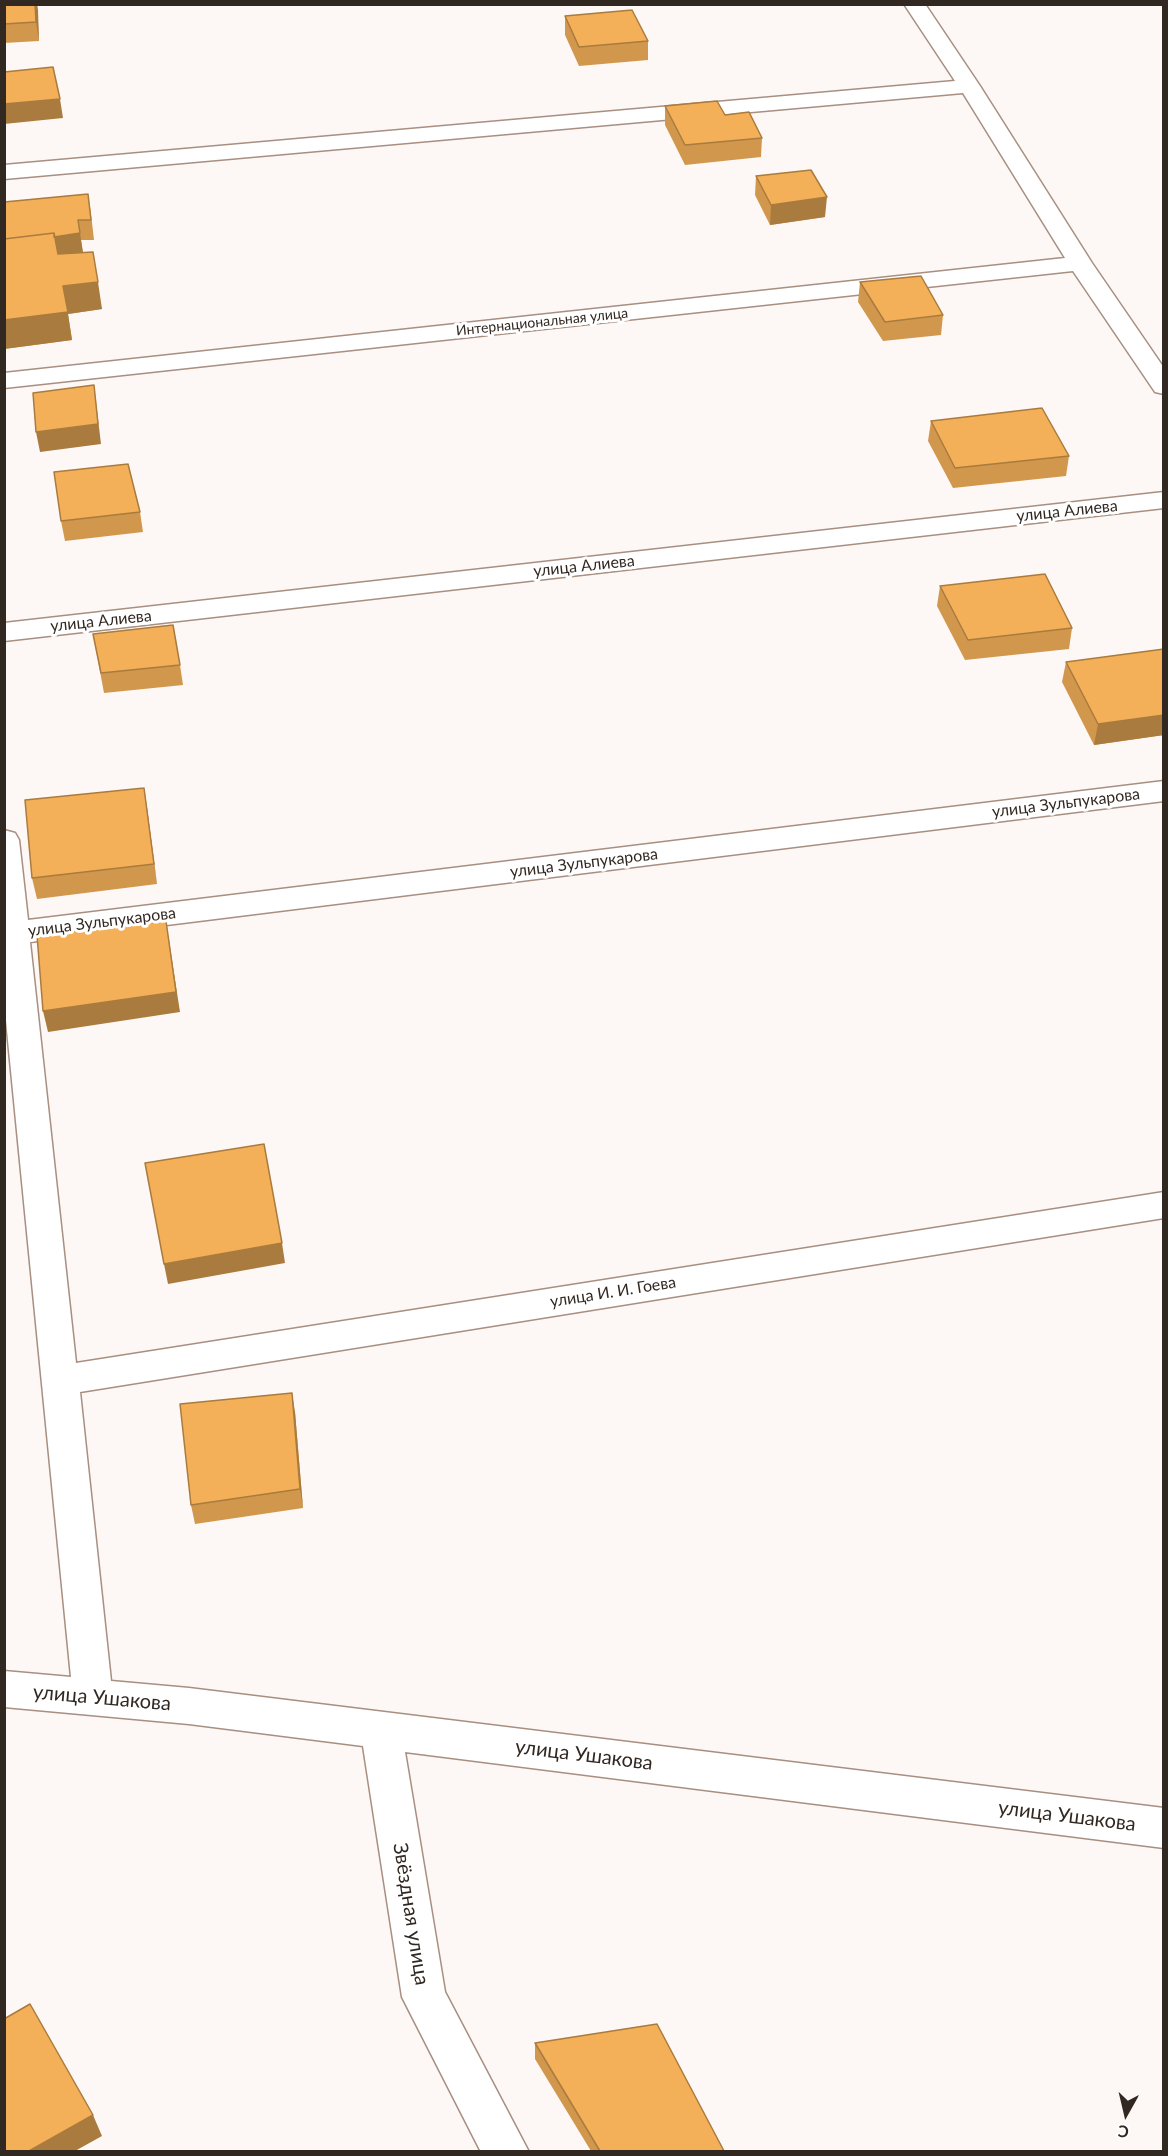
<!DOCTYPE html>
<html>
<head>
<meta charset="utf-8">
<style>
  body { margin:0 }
  #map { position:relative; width:1168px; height:2156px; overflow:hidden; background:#fdf8f5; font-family:Lato,sans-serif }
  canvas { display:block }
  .frame { position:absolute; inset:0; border:6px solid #322822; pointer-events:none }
  .north { position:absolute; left:1096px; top:2084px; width:60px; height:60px; -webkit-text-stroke:4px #fff; paint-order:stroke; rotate:188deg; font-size:16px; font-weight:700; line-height:24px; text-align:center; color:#322822 }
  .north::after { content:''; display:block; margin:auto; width:21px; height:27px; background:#322822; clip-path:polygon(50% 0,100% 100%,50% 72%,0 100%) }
</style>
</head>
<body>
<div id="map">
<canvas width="1168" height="2156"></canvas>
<div class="frame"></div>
<div class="north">С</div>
</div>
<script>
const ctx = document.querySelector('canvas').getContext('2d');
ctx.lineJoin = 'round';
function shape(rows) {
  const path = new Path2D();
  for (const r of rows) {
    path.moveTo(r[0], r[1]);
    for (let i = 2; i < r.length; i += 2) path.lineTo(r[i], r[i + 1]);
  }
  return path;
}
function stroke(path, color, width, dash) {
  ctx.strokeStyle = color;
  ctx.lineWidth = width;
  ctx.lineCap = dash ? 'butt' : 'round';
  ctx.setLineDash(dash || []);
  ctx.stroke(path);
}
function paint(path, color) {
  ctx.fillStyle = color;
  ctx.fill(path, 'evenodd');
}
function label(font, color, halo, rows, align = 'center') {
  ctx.font = font + ' Lato,sans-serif';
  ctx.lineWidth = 6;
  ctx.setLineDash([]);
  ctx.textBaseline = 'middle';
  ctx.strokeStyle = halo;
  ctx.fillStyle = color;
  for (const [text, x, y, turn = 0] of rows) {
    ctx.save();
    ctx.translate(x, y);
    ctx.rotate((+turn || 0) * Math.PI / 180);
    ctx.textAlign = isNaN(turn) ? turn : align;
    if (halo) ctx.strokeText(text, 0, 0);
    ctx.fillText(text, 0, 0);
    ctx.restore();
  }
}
const minor = shape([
  [904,4,925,4,980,86,1092,263,1164,368,1164,394,1155,392,1073,271,4,388,4,373,1065,258,963,93,4,179,4,165,955,81,904,4],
  [1164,492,1164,508,4,641,4,623,1164,492],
  [1164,781,1164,801,30,942,76,1363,1164,1192,1164,1218,80,1392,111,1681,189,1688,1164,1808,1164,1848,405,1752,445,1992,529,2152,481,2152,402,1997,363,1746,189,1724,4,1707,4,1671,71,1677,4,1000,4,830,15,833,19,840,28,920,1164,781]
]);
const wall = shape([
  [4,4,37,4,39,41,4,43],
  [565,16,648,41,648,60,579,66,565,35],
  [665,106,725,115,762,138,761,157,685,165,665,125],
  [756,176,825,217,770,225,755,195],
  [88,194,91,214,94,240,81,240,83,253,102,309,68,314,72,340,4,349,4,202],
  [860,282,943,315,941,335,883,341,858,302],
  [931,421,1069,456,1066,476,953,488,928,441],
  [140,512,143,532,65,541,61,521],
  [940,586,1072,628,1069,649,965,660,937,606],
  [93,634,180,665,183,685,104,693],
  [1164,649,1164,735,1094,745,1062,682,1066,662],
  [147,808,157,884,37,899,32,878],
  [295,1412,303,1508,195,1524,191,1505],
  [535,2043,724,2151,591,2151,535,2059]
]);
const shadedWall = shape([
  [35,4,37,4,38,10,39,41,36,22],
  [60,99,63,118,4,124,4,104],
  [827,197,825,217,770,225,771,205],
  [80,233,83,253,8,262,5,243],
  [98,282,102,309,68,314,72,340,4,349,4,320,63,286],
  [94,385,101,444,40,452,36,432],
  [1164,715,1164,735,1094,745,1098,724],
  [144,788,147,808,157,884,154,864],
  [166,921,180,1012,48,1032,43,1011],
  [282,1243,285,1263,168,1284,164,1264],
  [292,1393,295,1412,303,1508,300,1489],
  [93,2115,102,2136,75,2151,29,2151]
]);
const building = shape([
  [4,4,35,4,36,22,4,24,4,4],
  [632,10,648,41,579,47,565,16,632,10],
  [53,67,60,99,4,104,4,72,53,67],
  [717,101,725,115,749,112,762,138,685,145,665,106,717,101],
  [811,170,827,197,771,205,756,176,811,170],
  [88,194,91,220,78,220,80,233,54,237,54,233,4,239,4,202,88,194],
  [54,233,58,254,93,252,98,282,63,286,68,312,4,320,4,239,54,233],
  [921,276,943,315,885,322,860,282,921,276],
  [94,385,98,424,36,432,33,393,94,385],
  [1042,408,1069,456,955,468,931,421,1042,408],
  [128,464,140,512,61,521,54,472,128,464],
  [1045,574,1072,628,968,640,940,586,1045,574],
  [173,625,180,665,101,673,93,634,173,625],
  [1164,649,1164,715,1098,724,1066,662,1164,649],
  [144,788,154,864,32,878,25,800,144,788],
  [166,921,176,992,43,1011,37,935,166,921],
  [264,1144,282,1243,164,1264,145,1163,264,1144],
  [292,1393,300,1489,191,1505,180,1404,292,1393],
  [30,2004,93,2115,29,2151,4,2151,4,2019,30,2004],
  [657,2024,724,2151,600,2151,535,2043,657,2024]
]);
const farStreetnames = [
  ["Интернациональная улица",542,322,-6]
];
const streetNames = [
  ["улица Алиева",1067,511,-6],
  ["улица Алиева",584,566,-6],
  ["улица Алиева",101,621,-6],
  ["улица Зульпукарова",1066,803,-7],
  ["улица Зульпукарова",584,863,-7],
  ["улица Зульпукарова",102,922,-7],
  ["улица И. И. Гоева",613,1292,-9]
];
const nearStreetnames = [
  ["улица Ушакова",102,1698,5],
  ["улица Ушакова",584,1755,7],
  ["улица Ушакова",1067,1816,7],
  ["Звёздная улица",411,1914,81]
];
stroke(minor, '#a88f81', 3);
paint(minor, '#fff');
paint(wall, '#d1974d');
paint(shadedWall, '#aa7b3e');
paint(building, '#f3b059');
stroke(building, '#aa7b3e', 1.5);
label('14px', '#322822', '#fff', farStreetnames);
label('16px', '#322822', '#fff', streetNames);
label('20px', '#322822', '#fff', nearStreetnames);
</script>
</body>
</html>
